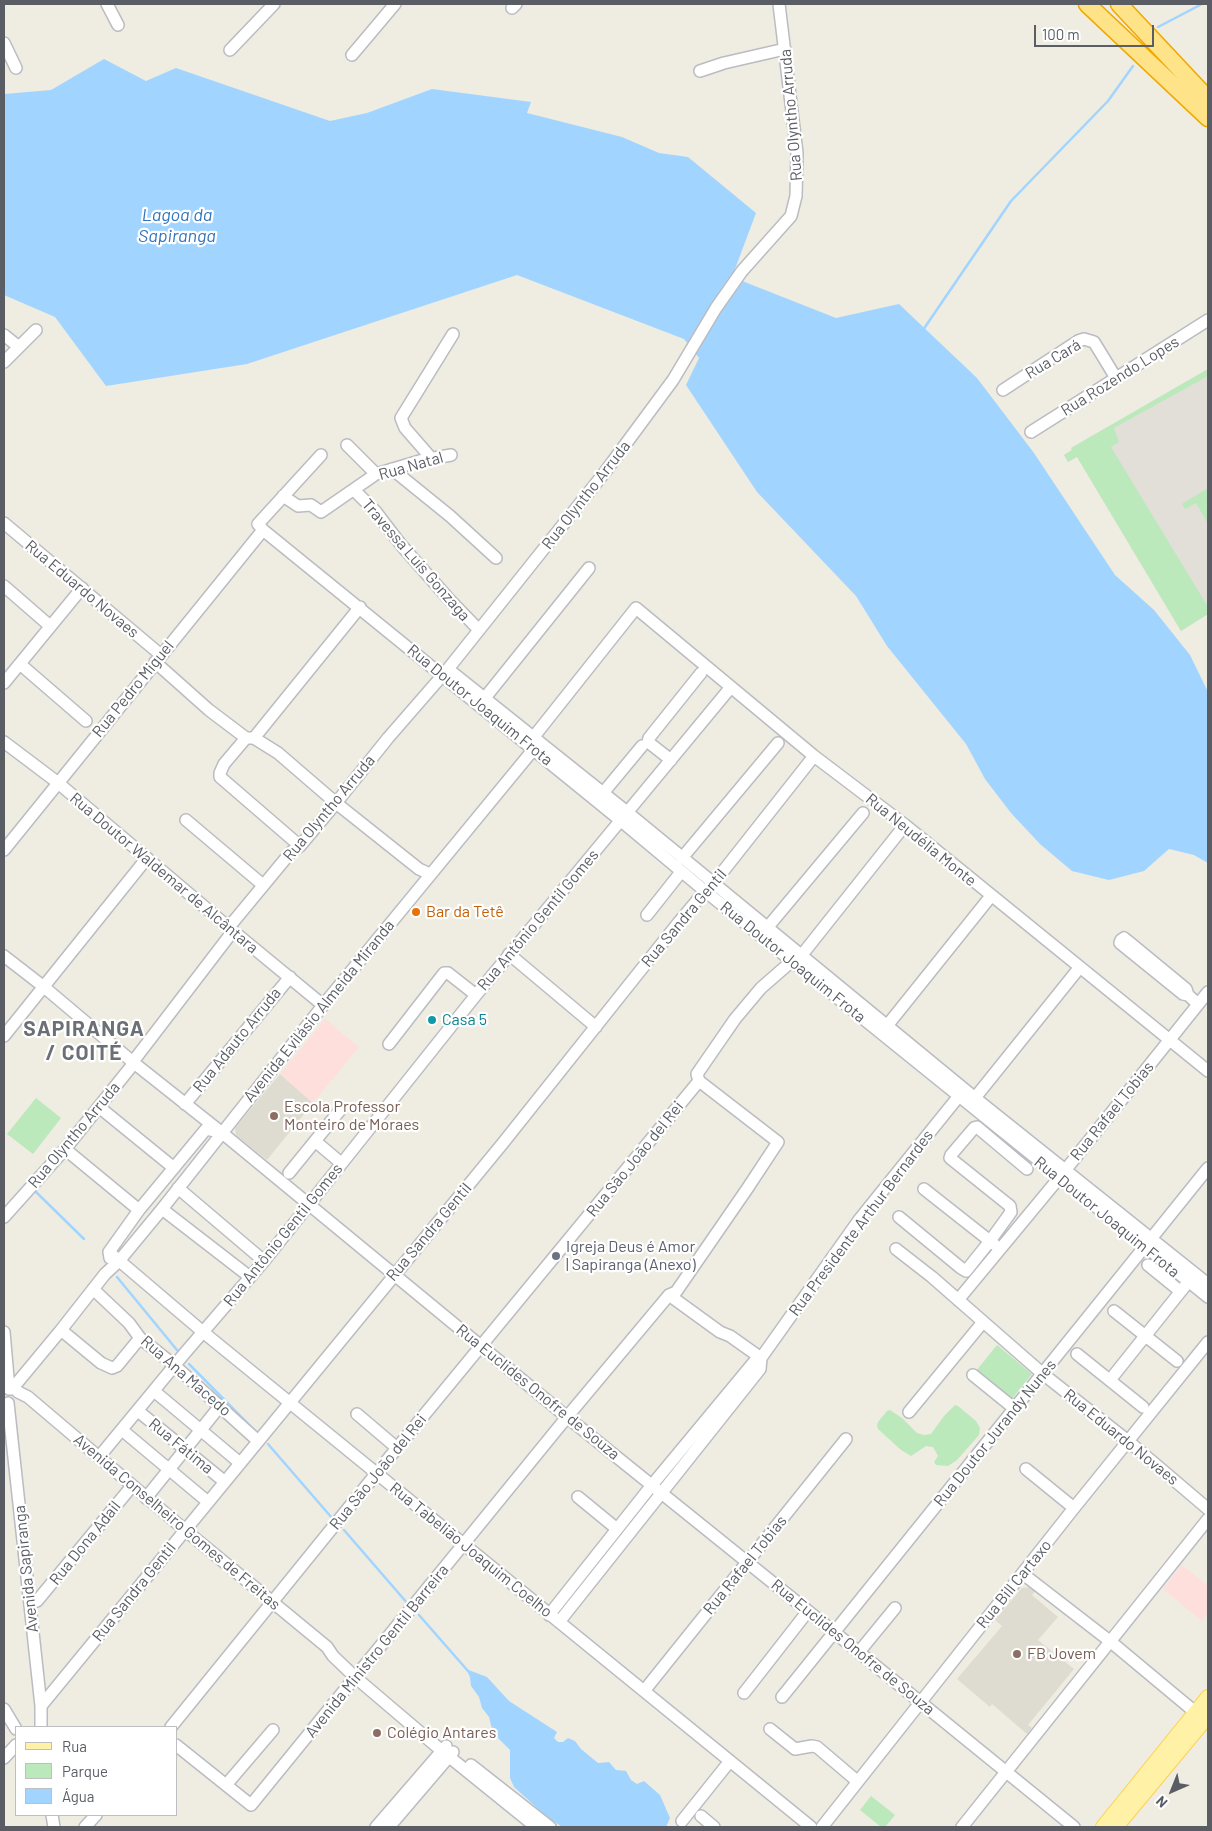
<!DOCTYPE html>
<html>
<head>
<meta charset="utf-8">
<style>
  body { margin:0 }
  #map { position:relative; width:1212px; height:1831px; overflow:hidden; background:#efece1; font-family:Barlow,sans-serif }
  canvas { display:block }
  .frame { position:absolute; inset:0; border:5px solid #5a5e64; pointer-events:none }
  .legend { position:absolute; left:15px; top:1726px; width:162px; height:90px; box-sizing:border-box; background:#fff; border:1px solid #bdbfc1; margin:0; padding:6px 9px; list-style:none; font-size:15px; color:#5a5e64 }
  .legend li { display:flex; align-items:center; gap:10px; height:25px }
  .legend b { width:25px; border:1px solid #bdbfc1 }
  .north { position:absolute; left:1147px; top:1766px; width:50px; height:50px; -webkit-text-stroke:4px #fff; paint-order:stroke; rotate:224deg; font-size:14px; font-weight:700; line-height:20px; text-align:center; color:#5a5e64 }
  .north::after { content:''; display:block; margin:auto; width:18px; height:22px; background:#5a5e64; clip-path:polygon(50% 0,100% 100%,50% 72%,0 100%) }
  .scale { position:absolute; left:1034px; top:25px; width:120px; height:22px; box-sizing:border-box; border:2px solid #5a5e64; border-top:0; padding-left:6px; font-size:15px; line-height:18px; white-space:nowrap; color:#5a5e64; -webkit-text-stroke:4px #fff; paint-order:stroke }
</style>
</head>
<body>
<div id="map">
<canvas width="1212" height="1831"></canvas>
<div class="frame"></div>
<ul class="legend">
<li><b style="height:6px;background:#fff2a6"></b>Rua</li>
<li><b style="height:14px;background:#bbe9bc"></b>Parque</li>
<li><b style="height:14px;background:#a1d5ff"></b>Água</li>
</ul>
<div class="north">N</div>
<div class="scale">100 m</div>
</div>
<script>
const ctx = document.querySelector('canvas').getContext('2d');
ctx.lineJoin = 'round';
function paint(path, color) {
  ctx.fillStyle = color;
  ctx.fill(path, 'evenodd');
}
function shape(rows) {
  const path = new Path2D();
  for (const r of rows) {
    path.moveTo(r[0], r[1]);
    for (let i = 2; i < r.length; i += 2) path.lineTo(r[i], r[i + 1]);
  }
  return path;
}
function stroke(path, color, width, dash) {
  ctx.strokeStyle = color;
  ctx.lineWidth = width;
  ctx.lineCap = dash ? 'butt' : 'round';
  ctx.setLineDash(dash || []);
  ctx.stroke(path);
}
function label(font, color, halo, rows, align = 'center') {
  ctx.font = font + ' Barlow,sans-serif';
  ctx.lineWidth = 4.5;
  ctx.setLineDash([]);
  ctx.textBaseline = 'middle';
  ctx.strokeStyle = halo;
  ctx.fillStyle = color;
  for (const [text, x, y, turn = 0] of rows) {
    ctx.save();
    ctx.translate(x, y);
    ctx.rotate((+turn || 0) * Math.PI / 180);
    ctx.textAlign = isNaN(turn) ? turn : align;
    if (halo) ctx.strokeText(text, 0, 0);
    ctx.fillText(text, 0, 0);
    ctx.restore();
  }
}
const industrial = shape([
  [1208,369,1208,614,1181,631,1077,457,1068,462,1064,455,1072,450,1071,448]
]);
const education = shape([
  [280,1074,313,1103,267,1160,236,1135,235,1128],
  [1032,1587,1036,1590,1032,1595,1058,1617,1038,1640,1074,1669,1028,1725,1032,1728,1027,1734,992,1704,990,1707,957,1679,1002,1626,995,1620,1022,1588]
]);
const medical = shape([
  [325,1019,359,1047,313,1103,280,1074],
  [1182,1565,1208,1586,1208,1612,1202,1621,1163,1589]
]);
const green = shape([
  [1208,369,1208,376,1114,428,1119,442,1111,447,1208,607,1208,614,1181,631,1077,457,1068,462,1064,455,1072,450,1071,448],
  [1208,488,1208,524,1196,503,1185,509,1182,504],
  [36,1098,61,1118,33,1154,7,1134],
  [997,1345,1032,1374,1011,1400,976,1371],
  [955,1405,958,1406,976,1421,980,1428,979,1435,957,1460,948,1466,936,1465,934,1462,938,1456,933,1447,926,1446,911,1456,901,1450,878,1429,877,1426,878,1422,887,1411,890,1410,902,1418,917,1433,924,1435,931,1434,944,1416],
  [871,1796,895,1815,885,1827,881,1827,860,1810]
]);
const water = shape([
  [104,59,146,81,176,68,330,121,367,113,432,89,531,102,527,113,622,137,659,153,688,157,756,213,732,277,836,318,899,304,977,378,1034,453,1115,575,1154,610,1190,655,1208,692,1208,863,1194,855,1169,849,1144,871,1109,880,1072,871,1040,844,1011,813,985,779,966,744,887,646,856,596,757,492,686,385,699,358,684,339,517,275,247,364,106,386,55,317,4,295,4,94,51,90],
  [466,1669,487,1677,509,1701,557,1732,554,1738,558,1742,563,1742,568,1738,575,1741,581,1749,598,1763,609,1762,616,1770,626,1771,631,1780,637,1784,644,1781,660,1795,670,1818,666,1827,562,1827,546,1816,514,1787,510,1778,510,1750,493,1733,489,1717,482,1708,479,1697,471,1686,470,1677]
]);
const stream = shape([
  [1158,27,1202,4],
  [923,330,1011,201,1108,101,1133,66],
  [35,1191,84,1239],
  [117,1277,177,1350],
  [189,1364,254,1430],
  [268,1444,332,1518],
  [344,1530,408,1604],
  [419,1615,468,1671]
]);
const minor = shape([
  [107,4,118,25],
  [512,8,516,4],
  [4,43,16,68],
  [230,50,274,4],
  [352,55,395,4],
  [700,71,724,63,785,49],
  [4,335,19,347],
  [4,362,36,330],
  [1003,390,1078,341,1084,339,1094,342,1116,378],
  [1031,432,1208,320],
  [347,445,376,474],
  [321,455,258,524,263,530,620,820,705,891,1208,1297],
  [432,459,405,428,401,418,453,334],
  [392,469,450,516,496,558],
  [354,490,376,512,402,546,447,597,479,630],
  [283,496,298,506,311,505,321,512,376,474,423,460,451,455],
  [4,523,161,655],
  [4,586,50,626],
  [155,662,209,710,246,738,254,738,278,753,336,803,419,869,430,874],
  [20,664,86,721],
  [448,669,627,812,975,1098,1208,1284],
  [4,683,82,588],
  [480,704,589,568],
  [246,738,224,764,220,773,220,777,300,846],
  [254,738,360,607],
  [4,742,57,782,233,931,318,1001,325,1003],
  [671,760,648,742,649,738,701,673],
  [603,793,642,746],
  [186,820,263,885],
  [4,850,263,530],
  [682,858,778,743],
  [647,915,681,872],
  [229,927,291,852,300,846,336,803,388,738,448,669,605,472,673,380,716,308,742,271,791,216,796,196,797,153,779,4],
  [767,928,863,813],
  [509,954,596,1027],
  [4,956,44,987,134,1063,221,1132,567,1417,834,1632,1074,1827],
  [1188,995,1183,994,1120,943,1121,940,1124,938,1129,942,1186,989,1188,995,1198,1004],
  [882,1032,991,896],
  [4,1036,147,858],
  [389,1044,444,973,448,973,476,995],
  [185,1104,290,977],
  [970,1104,1080,967],
  [99,1107,174,1168],
  [315,1141,341,1163],
  [65,1149,139,1210],
  [289,1173,341,1109],
  [178,1188,264,1261],
  [924,1189,995,1245],
  [162,1209,250,1277],
  [4,1217,65,1149,134,1063,135,1059,233,931],
  [899,1217,961,1268,966,1271,990,1241,1011,1212,1010,1206,950,1158,951,1155,974,1128,977,1127,1027,1169],
  [896,1249,932,1277,1043,1374,1128,1441,1208,1509],
  [109,1252,203,1332,811,1827],
  [110,1258,109,1252,139,1210,206,1129,220,1132],
  [1148,1265,1180,1291],
  [93,1289,129,1323,140,1338,174,1365,258,1441],
  [669,1295,720,1332,730,1336,761,1358],
  [958,1300,1059,1178,1208,992],
  [1114,1311,1177,1361],
  [61,1330,101,1363,112,1368,117,1366,140,1338],
  [4,1332,9,1389],
  [1077,1354,1143,1407],
  [973,1375,1015,1409],
  [1110,1380,1193,1276],
  [12,1389,61,1330,105,1274,119,1261,162,1209,325,1003,533,750,536,741,536,734,636,608,814,756,905,825,1208,1071],
  [154,1391,240,1463],
  [18,1392,28,1397,185,1530,327,1647,333,1656,355,1677,442,1751,536,1827],
  [8,1403,41,1706,41,1727],
  [138,1411,225,1482],
  [909,1412,983,1322],
  [357,1414,397,1448],
  [122,1430,208,1502],
  [99,1457,184,1354,264,1261,476,995,731,687],
  [1026,1469,1074,1508],
  [578,1497,617,1529],
  [146,1498,220,1406],
  [1023,1574,1111,1642,1201,1717],
  [37,1601,132,1486],
  [549,1615,652,1485,754,1362,761,1358,859,1220,963,1091],
  [559,1622,760,1369,761,1358],
  [859,1652,895,1608],
  [644,1691,846,1439],
  [744,1693,808,1611],
  [782,1697,1208,1168],
  [41,1706,503,1143,679,922,705,891,713,884,814,756],
  [4,1709,16,1729],
  [171,1727,397,1448,699,1081,697,1074,735,1019,761,988,792,961,801,956,905,825],
  [770,1729,795,1749,812,1746,817,1747,857,1781],
  [176,1745,251,1805,567,1417,669,1295,676,1292,747,1189,778,1142,699,1081],
  [4,1758,16,1745],
  [471,1765,550,1827],
  [226,1785,273,1730],
  [52,1815,54,1827],
  [701,1816,714,1827],
  [682,1821,730,1761],
  [85,1827,96,1815],
  [376,1827,446,1746],
  [389,1827,453,1752],
  [822,1827,1074,1508,1208,1342],
  [962,1827,1208,1519]
]);
const major = shape([
  [1103,1827,1208,1697],
  [1116,1827,1208,1716]
]);
const highway = shape([
  [1087,4,1208,118],
  [1119,4,1208,99]
]);
const markers = [
  [416,912,5,"#e8710a"],
  [432,1020,5,"#0f9aa8"],
  [274,1116,5,"#8d6e63"],
  [556,1256,5,"#6b7280"],
  [1017,1654,5,"#8d6e63"],
  [377,1733,5,"#8d6e63"]
];
const streetNames = [
  ["Rua Olyntho Arruda",791,115,-95],
  ["Rua Cará",1053,359,-31],
  ["Rua Rozendo Lopes",1120,376,-32],
  ["Rua Natal",411,466,-16],
  ["Rua Olyntho Arruda",586,495,-52],
  ["Travessa Luís Gonzaga",416,560,49],
  ["Rua Eduardo Novaes",82,589,40],
  ["Rua Pedro Miguel",133,689,-51],
  ["Rua Doutor Joaquim Frota",480,705,39],
  ["Rua Olyntho Arruda",329,808,-50],
  ["Rua Neudélia Monte",921,840,39],
  ["Rua Doutor Waldemar de Alcântara",164,873,40],
  ["Rua Sandra Gentil",684,918,-50],
  ["Rua Antônio Gentil Gomes",538,920,-50],
  ["Rua Doutor Joaquim Frota",793,962,39],
  ["Avenida Evilásio Almeida Miranda",319,1011,-51],
  ["Rua Adauto Arruda",237,1040,-51],
  ["Rua Rafael Tobias",1112,1111,-51],
  ["Rua Olyntho Arruda",74,1135,-50],
  ["Rua São João del Rei",635,1159,-51],
  ["Rua Doutor Joaquim Frota",1107,1217,39],
  ["Rua Presidente Arthur Bernardes",861,1223,-53],
  ["Rua Sandra Gentil",429,1232,-50],
  ["Rua Antônio Gentil Gomes",283,1235,-51],
  ["Rua Ana Macedo",186,1376,41],
  ["Rua Euclides Onofre de Souza",538,1392,39],
  ["Rua Doutor Jurandy Nunes",995,1433,-51],
  ["Rua Eduardo Novaes",1121,1437,39],
  ["Rua Fátima",181,1446,39],
  ["Rua São João del Rei",378,1472,-51],
  ["Avenida Conselheiro Gomes de Freitas",177,1522,40],
  ["Rua Dona Adail",85,1543,-51],
  ["Rua Tabelião Joaquim Coelho",471,1550,39],
  ["Rua Rafael Tobias",745,1565,-51],
  ["Avenida Sapiranga",26,1569,-96],
  ["Rua Bill Cartaxo",1014,1584,-51],
  ["Rua Sandra Gentil",134,1592,-51],
  ["Rua Euclides Onofre de Souza",853,1647,39],
  ["Avenida Ministro Gentil Barreira",377,1651,-51]
];
const foodNames = [
  ["Bar da Tetê",426,912]
];
const cultureNames = [
  ["Casa 5",442,1020]
];
const educationNames = [
  ["Escola Professor",284,1107],
  ["Monteiro de Moraes",284,1125],
  ["FB Jovem",1027,1654],
  ["Colégio Antares",387,1733]
];
const worshipNames = [
  ["Igreja Deus é Amor",566,1247],
  ["| Sapiranga (Anexo)",566,1265]
];
const waterNames = [
  ["Lagoa da",177,215],
  ["Sapiranga",177,236]
];
const districtNames = [
  ["SAPIRANGA",84,1029],
  ["/ COITÉ",84,1053]
];
paint(industrial, '#e2dfd9');
paint(education, '#dedbd0');
paint(medical, '#fedfdb');
paint(green, '#bbe9bc');
paint(water, '#a1d5ff');
stroke(stream, '#a1d5ff', 2.5);
stroke(minor, '#babcc2', 14);
stroke(major, '#ffcf4a', 16);
stroke(highway, '#f0a900', 19);
stroke(minor, '#fff', 11);
stroke(major, '#fff2a6', 14);
stroke(highway, '#ffe388', 16);
for (const [x, y, r, color] of markers) {
  const dot = new Path2D();
  dot.arc(x, y, r, 0, 2 * Math.PI);
  ctx.fillStyle = color;
  ctx.fill(dot);
  stroke(dot, '#fff', 2);
}
label('16px', '#5a5e64', '#fff', streetNames);
label('16px', '#c56008', '#fff', foodNames, 'left');
label('16px', '#0d838f', '#fff', cultureNames, 'left');
label('16px', '#785e54', '#fff', educationNames, 'left');
label('16px', '#5b616d', '#fff', worshipNames, 'left');
label('italic 18px', '#3374bd', '#fff', waterNames);
ctx.letterSpacing = '1px';
label('bold 21px', '#6b7076', '#fff', districtNames);
ctx.letterSpacing = '0px';
</script>
</body>
</html>
